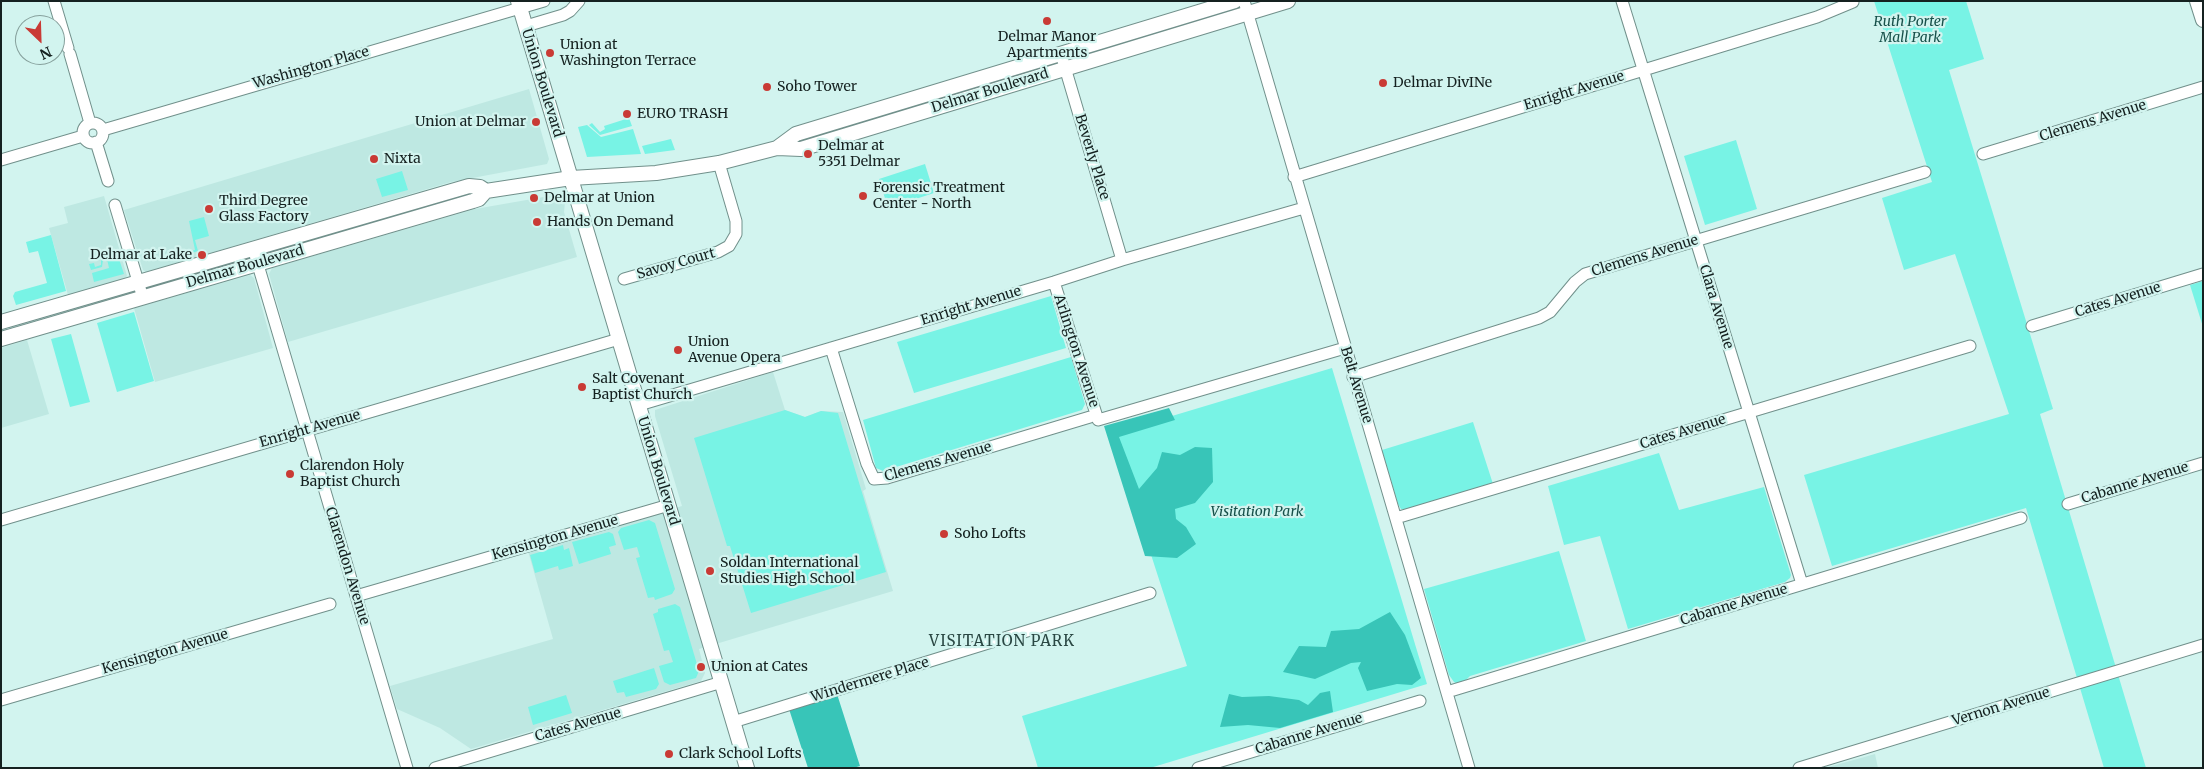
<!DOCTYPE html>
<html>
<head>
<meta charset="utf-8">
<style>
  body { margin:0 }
  #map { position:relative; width:2204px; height:769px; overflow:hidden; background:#d2f4ef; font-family:Merriweather,serif }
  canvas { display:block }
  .frame { position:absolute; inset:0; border:2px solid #152120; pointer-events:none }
  .north { position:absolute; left:15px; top:15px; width:50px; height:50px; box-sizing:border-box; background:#d2f4ef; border:1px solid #86a09c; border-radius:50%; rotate:156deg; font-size:14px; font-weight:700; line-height:20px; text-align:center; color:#152120 }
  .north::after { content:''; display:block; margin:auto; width:18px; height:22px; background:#c93a35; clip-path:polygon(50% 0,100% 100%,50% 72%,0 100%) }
</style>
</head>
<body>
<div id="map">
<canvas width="2204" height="769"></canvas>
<div class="frame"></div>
<div class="north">N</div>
</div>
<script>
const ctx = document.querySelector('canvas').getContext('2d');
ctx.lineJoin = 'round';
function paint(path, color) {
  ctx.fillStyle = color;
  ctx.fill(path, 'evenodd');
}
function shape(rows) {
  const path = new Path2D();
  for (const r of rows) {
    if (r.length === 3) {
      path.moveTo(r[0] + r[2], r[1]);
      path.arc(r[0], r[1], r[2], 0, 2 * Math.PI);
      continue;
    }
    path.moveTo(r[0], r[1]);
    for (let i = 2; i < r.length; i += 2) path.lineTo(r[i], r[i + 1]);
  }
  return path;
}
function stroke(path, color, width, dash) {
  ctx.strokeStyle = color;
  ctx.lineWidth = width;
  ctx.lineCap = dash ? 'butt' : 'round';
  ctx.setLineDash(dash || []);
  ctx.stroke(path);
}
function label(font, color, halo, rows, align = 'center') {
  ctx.font = font + ' Merriweather,serif';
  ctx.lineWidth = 4.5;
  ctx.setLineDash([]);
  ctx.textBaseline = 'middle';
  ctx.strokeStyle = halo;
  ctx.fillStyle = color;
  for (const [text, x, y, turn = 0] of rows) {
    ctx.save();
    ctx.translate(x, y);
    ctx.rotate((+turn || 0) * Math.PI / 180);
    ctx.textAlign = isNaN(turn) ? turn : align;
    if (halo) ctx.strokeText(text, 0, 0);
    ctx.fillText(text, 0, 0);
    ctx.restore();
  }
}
const built = shape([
  [529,89,549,159,547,164,451,182,146,272,143,270,124,210],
  [555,195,561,197,565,203,564,212,577,257,288,342,269,274,272,268,475,209],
  [104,196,127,276,124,279,68,295,49,228,68,223,64,207],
  [250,275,254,278,273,348,155,382,134,308],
  [27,340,49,414,1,428,1,348],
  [773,372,785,410,805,417,821,411,843,412,866,489,863,491,893,591,699,649,705,673,701,681,471,749,440,728,397,709,390,686,553,639,528,551,682,506,655,416,655,410],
  [1875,754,1878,768,1825,768]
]);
const green = shape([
  [1874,1,1966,1,1984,59,1949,70,2053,409,2040,414,2146,768,2104,768,2026,508,1832,566,1804,475,2009,414,1955,254,1904,270,1882,198,1932,182],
  [629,118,632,126,600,135,589,125,592,123,600,132,605,129,604,126],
  [587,125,601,137,633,129,641,154,587,157,578,127],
  [671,139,675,150,645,154,642,146],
  [1736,140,1757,209,1705,225,1684,156],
  [925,164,934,193,888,208,879,179],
  [402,171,408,190,382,197,376,179],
  [204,217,209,236,195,240,198,251,173,259,174,256,195,250,189,221],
  [51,235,66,291,16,305,13,296,15,292,47,283,38,251,29,253,26,242],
  [117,253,124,274,94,282,92,273,109,268,107,259,103,260,102,267,91,270,89,264,94,263,95,267,101,265,101,258],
  [2203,281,2203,327,2190,285],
  [1051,296,1066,348,914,393,897,342],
  [134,312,154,381,117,392,97,323],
  [71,334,90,402,70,407,51,339],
  [1071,357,1085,404,1082,410,883,471,876,468,863,420],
  [1332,368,1427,684,1150,768,1038,768,1022,716,1187,666,1112,434],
  [785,410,805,417,821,411,838,413,886,572,751,613,730,546,727,546,694,438],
  [1473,422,1493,484,1408,509,1401,509,1398,504,1382,450],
  [1659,453,1679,510,1764,487,1791,575,1790,578,1785,582,1628,629,1600,536,1564,545,1548,486],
  [649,520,655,523,675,589,672,594,655,600,654,597,648,598,636,558,640,557,637,547,624,550,618,532,621,528],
  [609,532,613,534,616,545,609,547,611,554,579,564,572,542],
  [563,545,564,550,569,548,573,566,559,570,558,566,535,573,530,555],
  [1559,551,1586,641,1470,676,1466,680,1458,684,1454,682,1449,675,1424,589],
  [675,604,680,607,699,671,696,678,670,685,664,682,659,666,673,662,669,650,664,651,653,614,658,612,658,609],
  [654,668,659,684,656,689,626,697,624,692,617,693,613,681],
  [566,695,572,713,533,725,528,707]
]);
const forest = shape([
  [1169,408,1175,420,1119,437,1139,489,1157,468,1162,452,1180,455,1195,447,1212,448,1213,482,1195,503,1175,509,1176,519,1186,527,1196,544,1177,558,1145,556,1104,426],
  [1390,612,1405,635,1421,678,1412,685,1397,684,1367,691,1358,668,1361,662,1351,663,1315,679,1283,672,1299,646,1326,647,1331,631,1359,629],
  [1330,691,1333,712,1280,728,1248,725,1220,727,1229,694,1242,697,1269,696,1299,700,1308,705,1320,693],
  [837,694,860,766,853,768,808,768,789,709]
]);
const minor = shape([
  [54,1,68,48],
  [1244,1,1469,768],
  [1622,1,1802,584],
  [526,26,563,15,570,11,579,1],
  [70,54,90,123],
  [1061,54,1122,260],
  [93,133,10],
  [103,130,544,1],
  [96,142,108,181],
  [1983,154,2203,87],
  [1,160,83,136],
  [1294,177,1817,17,1853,2],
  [115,205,143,298],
  [253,248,407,768],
  [624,279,718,252,729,246,736,234,736,221,719,163],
  [1054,282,1098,420,1345,348],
  [2032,326,2203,274],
  [831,348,867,464,874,479,887,478,1090,417],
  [1353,377,1539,318,1550,312,1575,282,1585,274,1925,172],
  [639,405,1054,282,1122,260,1304,208],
  [2068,504,2203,463],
  [1396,518,1970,346],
  [1,520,619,339],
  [356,596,669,505],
  [1447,692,2021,518],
  [1,700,330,604],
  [733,722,1150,593],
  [435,768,722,682],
  [1198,768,1420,701],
  [1799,768,2203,645]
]);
const major = shape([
  [518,1,747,768],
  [2197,1,2203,20],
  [777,148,796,134,1235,1],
  [1,322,469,186,480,187,486,191,571,178,656,173,719,163,777,148,801,149,1288,1],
  [1,339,473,201,479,199,486,191]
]);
const markers = [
  [1047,21,5,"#c93a35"],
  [550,53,5,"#c93a35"],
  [1383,83,5,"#c93a35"],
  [767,87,5,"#c93a35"],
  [627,114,5,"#c93a35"],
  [536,122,5,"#c93a35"],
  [808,154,5,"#c93a35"],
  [374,159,5,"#c93a35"],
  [863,196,5,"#c93a35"],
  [534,198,5,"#c93a35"],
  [209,209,5,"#c93a35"],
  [537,222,5,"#c93a35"],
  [202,255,5,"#c93a35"],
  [678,350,5,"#c93a35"],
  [582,387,5,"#c93a35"],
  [290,474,5,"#c93a35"],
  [944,534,5,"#c93a35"],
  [710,571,5,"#c93a35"],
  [701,667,5,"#c93a35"],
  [669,754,5,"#c93a35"]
];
const parkNames = [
  ["Ruth Porter",1910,22],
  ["Mall Park",1910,38],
  ["Visitation Park",1257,512]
];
const poiNames = [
  ["Delmar Manor",1047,37,"center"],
  ["Apartments",1047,53,"center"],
  ["Union at",560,45],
  ["Washington Terrace",560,61],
  ["Delmar DivINe",1393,83],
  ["Soho Tower",777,87],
  ["EURO TRASH",637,114],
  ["Union at Delmar",526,122,"right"],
  ["Delmar at",818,146],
  ["5351 Delmar",818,162],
  ["Nixta",384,159],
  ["Forensic Treatment",873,188],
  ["Center - North",873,204],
  ["Delmar at Union",544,198],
  ["Third Degree",219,201],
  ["Glass Factory",219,217],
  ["Hands On Demand",547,222],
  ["Delmar at Lake",192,255,"right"],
  ["Union",688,342],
  ["Avenue Opera",688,358],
  ["Salt Covenant",592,379],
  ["Baptist Church",592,395],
  ["Clarendon Holy",300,466],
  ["Baptist Church",300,482],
  ["Soho Lofts",954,534],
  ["Soldan International",720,563],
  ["Studies High School",720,579],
  ["Union at Cates",711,667],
  ["Clark School Lofts",679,754]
];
const streetNames = [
  ["Washington Place",311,68,-16],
  ["Union Boulevard",542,83,73],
  ["Delmar Boulevard",990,91,-17],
  ["Enright Avenue",1574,91,-17],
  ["Clemens Avenue",2093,121,-17],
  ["Beverly Place",1092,157,73],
  ["Clemens Avenue",1645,256,-17],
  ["Savoy Court",676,264,-16],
  ["Delmar Boulevard",245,267,-16],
  ["Cates Avenue",2118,300,-17],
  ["Enright Avenue",971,306,-17],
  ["Clara Avenue",1716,307,73],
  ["Arlington Avenue",1076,351,72],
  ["Belt Avenue",1356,385,73],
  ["Enright Avenue",310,429,-16],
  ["Cates Avenue",1683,432,-17],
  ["Clemens Avenue",938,462,-16],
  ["Union Boulevard",658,471,73],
  ["Cabanne Avenue",2135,483,-17],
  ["Kensington Avenue",555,538,-16],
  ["Clarendon Avenue",347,566,73],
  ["Cabanne Avenue",1734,605,-17],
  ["Kensington Avenue",165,652,-16],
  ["Windermere Place",870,680,-17],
  ["Vernon Avenue",2001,707,-17],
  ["Cates Avenue",578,725,-16],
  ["Cabanne Avenue",1309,734,-17]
];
const neighbourhoodNames = [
  ["VISITATION PARK",1002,642]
];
paint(built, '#bee8e2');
paint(green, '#78f3e5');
paint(forest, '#38c5b8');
stroke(minor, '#71908b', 13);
stroke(major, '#71908b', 16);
stroke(minor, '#fff', 11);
stroke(major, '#fff', 14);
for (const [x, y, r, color] of markers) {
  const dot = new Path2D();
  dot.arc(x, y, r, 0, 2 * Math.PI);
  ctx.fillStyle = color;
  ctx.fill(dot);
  stroke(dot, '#d2f4ef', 2);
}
label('italic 14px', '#17504a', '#d2f4ef', parkNames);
label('14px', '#152120', '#d2f4ef', poiNames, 'left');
label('14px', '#152120', '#d2f4ef', streetNames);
ctx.letterSpacing = '1px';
label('15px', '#2a4743', '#d2f4ef', neighbourhoodNames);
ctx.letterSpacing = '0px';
</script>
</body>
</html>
